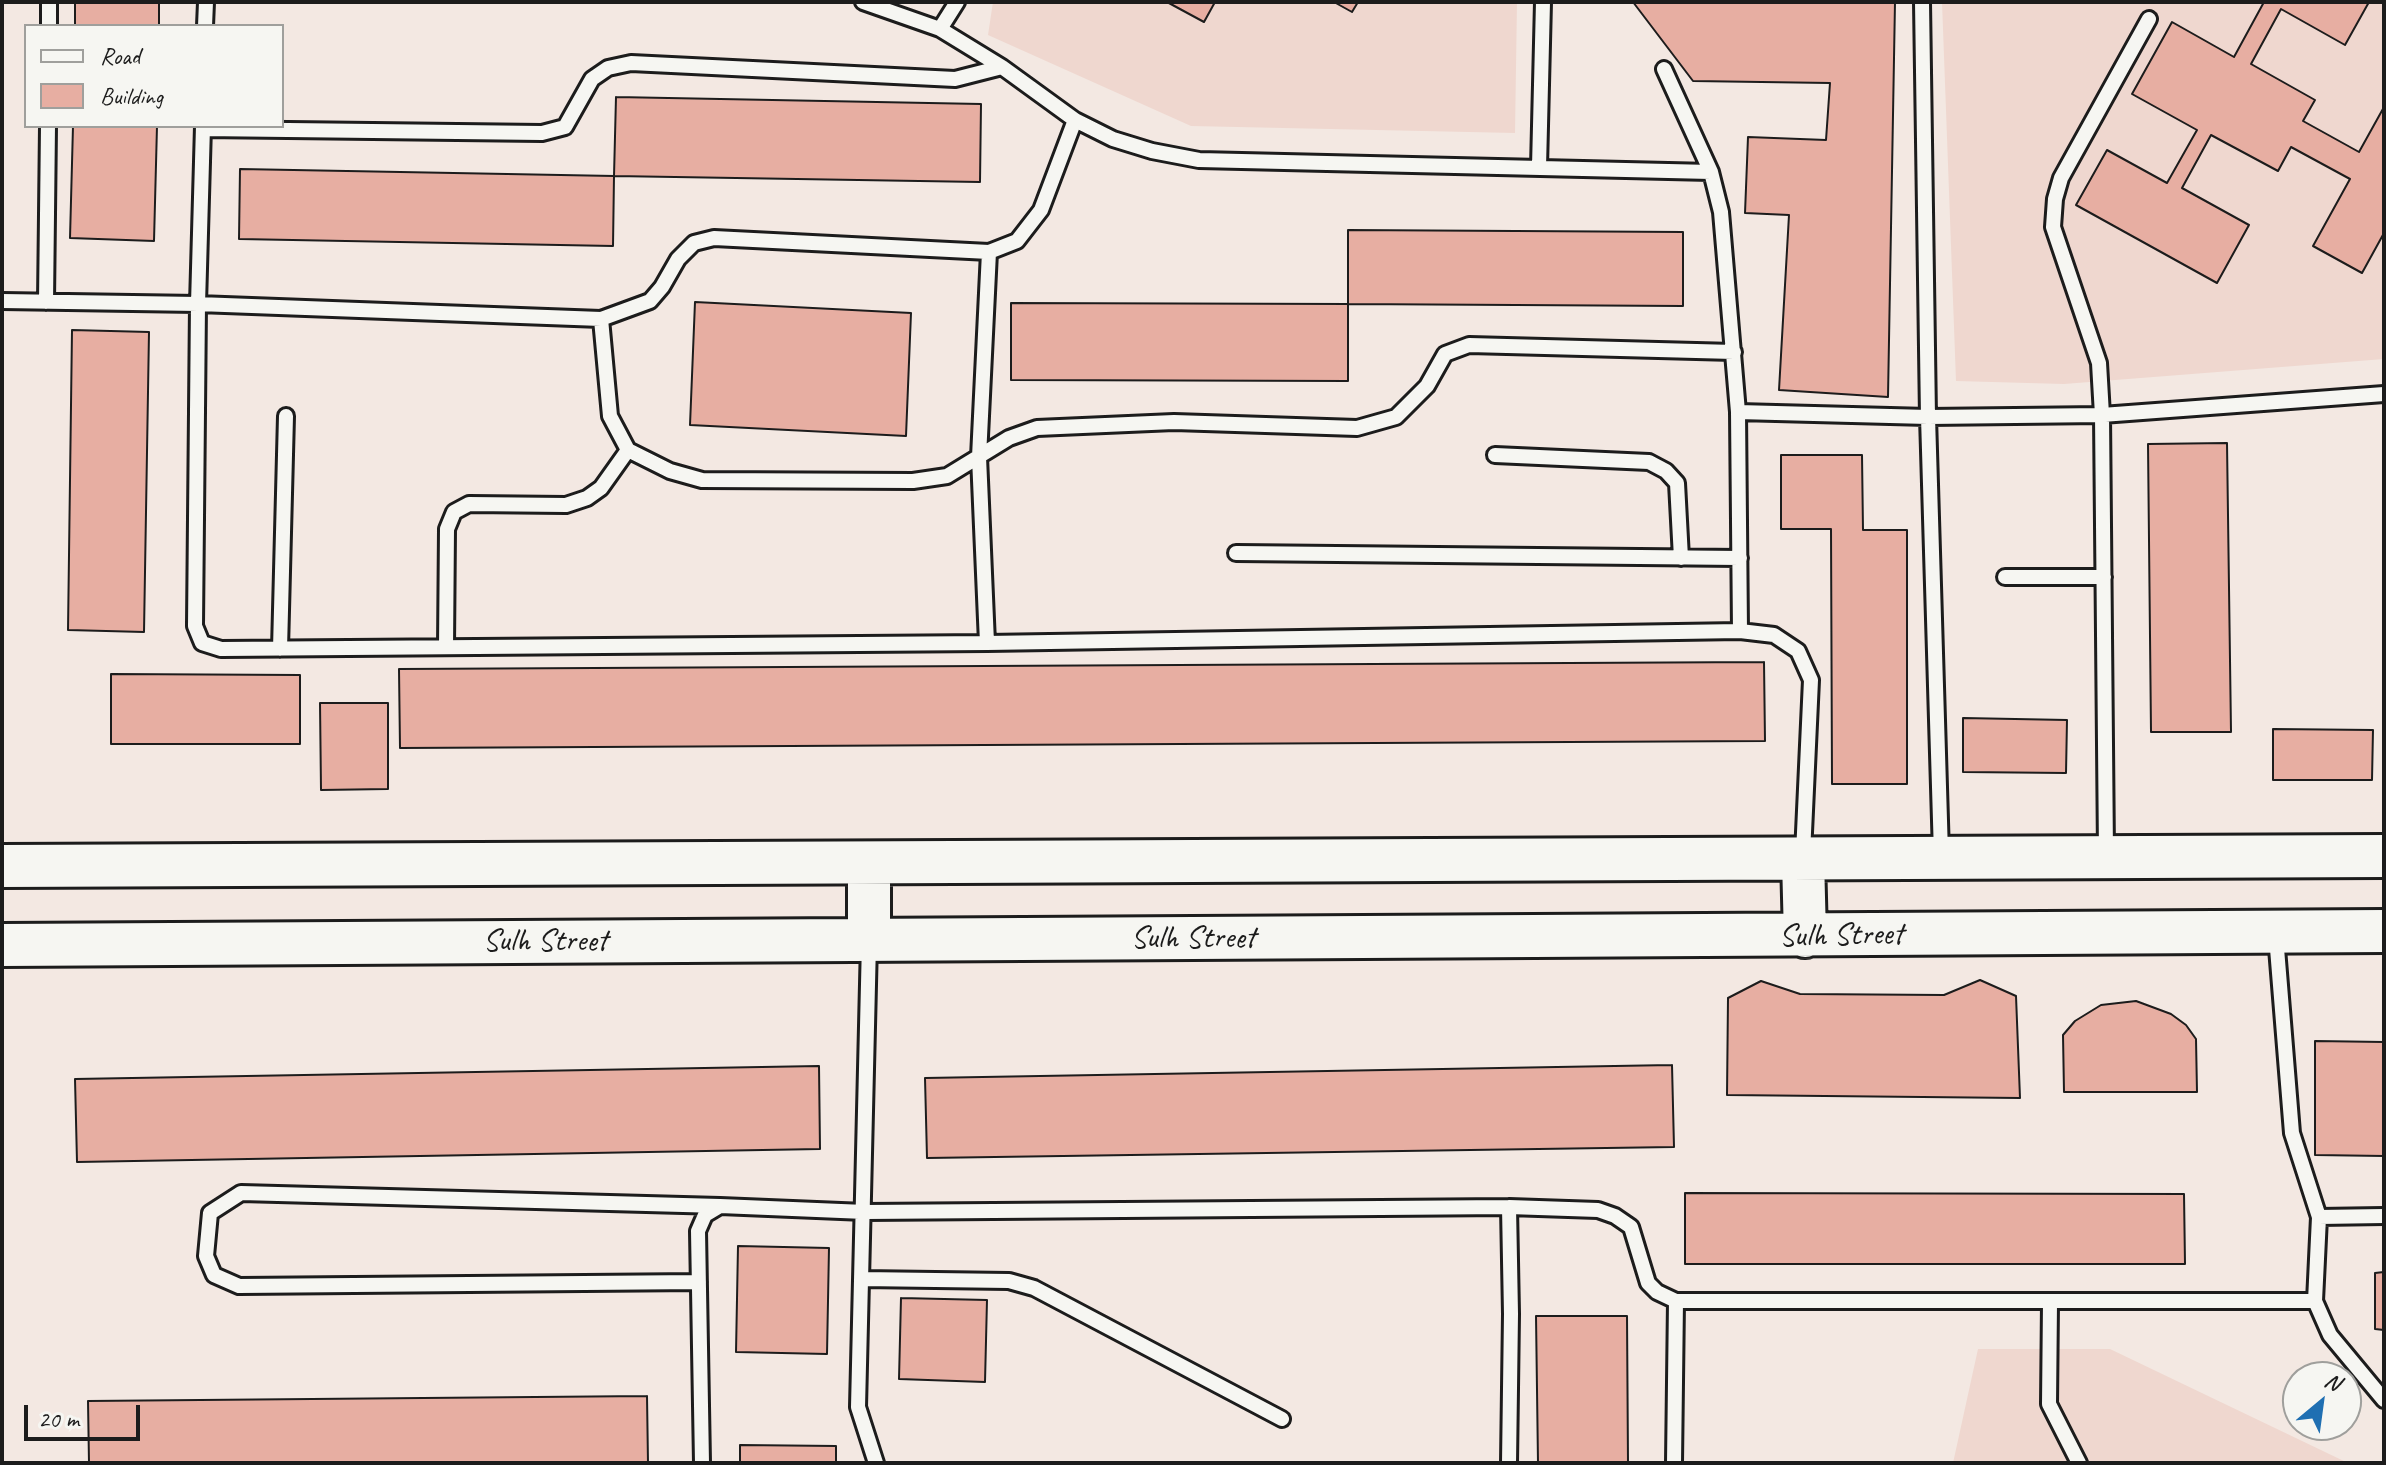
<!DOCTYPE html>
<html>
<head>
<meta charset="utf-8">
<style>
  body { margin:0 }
  #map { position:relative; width:2386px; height:1465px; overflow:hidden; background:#f3e8e2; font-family:Caveat,sans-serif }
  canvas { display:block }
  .frame { position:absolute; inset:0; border:4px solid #1c1c1c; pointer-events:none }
  .legend { position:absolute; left:24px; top:24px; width:260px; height:104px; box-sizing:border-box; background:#f6f6f2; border:2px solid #9f9f9c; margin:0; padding:10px 14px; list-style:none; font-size:24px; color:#1c1c1c }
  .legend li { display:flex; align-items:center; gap:16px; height:40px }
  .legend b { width:40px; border:2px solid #9f9f9c }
  .north { position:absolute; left:2282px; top:1361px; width:80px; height:80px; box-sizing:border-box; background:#f6f6f2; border:2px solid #9f9f9c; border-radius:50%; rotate:29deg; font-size:22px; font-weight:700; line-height:32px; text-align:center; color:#1c1c1c }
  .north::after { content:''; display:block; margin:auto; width:28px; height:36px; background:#1f6fb2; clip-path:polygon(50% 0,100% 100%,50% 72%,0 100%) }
  .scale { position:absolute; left:24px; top:1405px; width:116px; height:36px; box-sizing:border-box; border:4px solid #1c1c1c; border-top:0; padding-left:10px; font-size:24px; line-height:28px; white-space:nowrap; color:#1c1c1c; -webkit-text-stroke:6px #f6f6f2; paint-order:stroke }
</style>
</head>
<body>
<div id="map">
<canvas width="2386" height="1465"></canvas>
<div class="frame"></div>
<ul class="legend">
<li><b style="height:10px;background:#f6f6f2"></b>Road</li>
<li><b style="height:22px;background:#e7aea2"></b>Building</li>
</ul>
<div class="north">N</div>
<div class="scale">20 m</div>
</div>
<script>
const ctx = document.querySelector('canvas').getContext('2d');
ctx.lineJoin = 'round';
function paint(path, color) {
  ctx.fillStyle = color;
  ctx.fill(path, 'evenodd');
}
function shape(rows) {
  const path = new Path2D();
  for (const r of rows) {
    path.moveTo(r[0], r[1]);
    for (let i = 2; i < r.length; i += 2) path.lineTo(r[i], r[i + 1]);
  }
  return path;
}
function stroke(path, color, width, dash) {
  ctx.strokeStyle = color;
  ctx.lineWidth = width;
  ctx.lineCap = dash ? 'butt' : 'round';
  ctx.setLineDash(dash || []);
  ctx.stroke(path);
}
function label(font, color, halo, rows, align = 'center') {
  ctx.font = font + ' Caveat,sans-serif';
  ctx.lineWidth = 6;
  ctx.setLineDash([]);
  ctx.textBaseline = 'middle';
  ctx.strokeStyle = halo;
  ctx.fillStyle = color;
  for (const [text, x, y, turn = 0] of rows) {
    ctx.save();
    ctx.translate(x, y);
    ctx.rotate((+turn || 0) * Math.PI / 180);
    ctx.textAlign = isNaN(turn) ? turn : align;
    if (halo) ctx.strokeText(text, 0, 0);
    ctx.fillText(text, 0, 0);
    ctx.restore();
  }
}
const built = shape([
  [993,2,1517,2,1515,133,1191,126,988,35],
  [1942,2,2384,2,2384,359,2064,384,1956,381],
  [1978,1349,2110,1349,2348,1463,1953,1463]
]);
const building = shape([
  [75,2,159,2,159,26,75,26,75,2],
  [1167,2,1215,2,1204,22,1167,2],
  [1334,2,1358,2,1352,12,1334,2],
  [1633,2,1895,2,1888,397,1779,390,1789,215,1745,213,1748,137,1826,140,1830,83,1693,81,1633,2],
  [2264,2,2369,2,2345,45,2281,9,2251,64,2315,100,2303,121,2359,152,2384,107,2384,233,2362,273,2313,246,2350,179,2291,147,2278,171,2211,135,2182,188,2249,225,2217,283,2076,205,2107,150,2167,183,2197,130,2132,94,2172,22,2234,57,2264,2],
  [616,97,981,104,980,182,614,176,616,97],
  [73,126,157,126,154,241,70,238,73,126],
  [240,169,614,176,613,246,239,239,240,169],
  [1348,230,1683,232,1683,306,1348,304,1348,230],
  [695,302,911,313,906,436,690,425,695,302],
  [1011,303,1348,304,1348,381,1011,380,1011,303],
  [72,330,149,332,144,632,68,630,72,330],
  [2227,443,2231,732,2151,732,2148,444,2227,443],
  [1781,455,1862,455,1863,530,1907,530,1907,784,1832,784,1831,529,1781,529,1781,455],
  [1764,662,1765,741,400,748,399,669,1764,662],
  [111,674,300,675,300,744,111,744,111,674],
  [320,703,388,703,388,789,321,790,320,703],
  [1963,718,2067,720,2066,773,1963,772,1963,718],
  [2273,729,2373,730,2372,780,2273,780,2273,729],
  [1980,980,2016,996,2020,1098,1727,1095,1728,998,1761,981,1800,994,1944,995,1980,980],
  [2136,1001,2171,1014,2186,1025,2196,1039,2197,1092,2064,1092,2063,1035,2075,1021,2101,1005,2136,1001],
  [2315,1041,2384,1042,2384,1156,2315,1155,2315,1041],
  [1672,1065,1674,1147,927,1158,925,1078,1672,1065],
  [819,1066,820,1149,77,1162,75,1079,819,1066],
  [1685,1193,2184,1194,2185,1264,1685,1264,1685,1193],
  [738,1246,829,1248,827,1354,736,1352,738,1246],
  [2384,1272,2384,1330,2375,1329,2375,1273,2384,1272],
  [901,1298,987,1300,985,1382,899,1379,901,1298],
  [1536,1316,1627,1316,1628,1463,1538,1463,1536,1316],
  [647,1396,648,1463,89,1463,88,1401,647,1396],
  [740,1445,836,1446,836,1463,740,1463,740,1445]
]);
const lane = shape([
  [863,2,940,29,1002,67,1075,120,1113,139,1152,151,1199,160,1711,172],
  [1922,2,1928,417,1941,854],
  [49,26,49,2],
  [205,26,206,2],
  [940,29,957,2],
  [1664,69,1711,172,1721,212,1738,412,1740,631],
  [203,126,198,304,195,626,202,643,221,649,987,643,1740,631,1774,635,1798,651,1811,680,1803,854],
  [203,129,542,133,565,127,592,79,608,68,631,63,955,79,1002,67],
  [1539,167,1543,2],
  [989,252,1017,241,1041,210,1075,120],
  [2,301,198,304,601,319,650,301,662,287,678,259,694,243,714,238,989,252,979,457,987,643],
  [46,302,48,126],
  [601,319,610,416,628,450,670,471,702,480,913,481,947,476,1009,438,1037,428,1174,422,1357,428,1396,417,1427,386,1445,354,1469,345,1734,352],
  [1738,412,1928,417,2102,415,2384,394],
  [1495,455,1649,462,1666,471,1677,483,1681,558],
  [1236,553,1740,558],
  [2005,577,2104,577],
  [446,647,447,529,454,512,469,504,566,505,587,498,601,488,628,450],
  [280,649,286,416],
  [2106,853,2102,415,2099,363,2053,227,2055,199,2061,178,2149,19],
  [2276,936,2292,1133,2319,1217,2315,1301,2330,1335,2384,1400],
  [869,942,858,1407,876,1463],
  [2319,1217,2384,1216],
  [862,1279,1009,1281,1034,1288,1282,1419],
  [699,1282,239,1286,214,1275,206,1256,210,1213,241,1193,720,1206],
  [2050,1303,2049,1404,2079,1463],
  [702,1463,698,1231,705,1215,720,1206,865,1212,1509,1207,1598,1210,1615,1216,1631,1227,1648,1283,1657,1292,1676,1301,2315,1301],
  [1509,1463,1511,1314,1509,1207],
  [1674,1463,1676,1301]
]);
const secondary = shape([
  [1803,859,1805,936],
  [869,863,869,941],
  [2,866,2384,856],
  [2,945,2384,931]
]);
const streetNames = [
  ["Sulh Street",1841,936,-1],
  ["Sulh Street",1193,939],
  ["Sulh Street",545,942]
];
paint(built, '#efd7cf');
paint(building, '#e7aea2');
stroke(building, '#1c1c1c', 2);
stroke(lane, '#1c1c1c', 20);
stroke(secondary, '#1c1c1c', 48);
stroke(lane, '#f6f6f2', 14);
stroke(secondary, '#f6f6f2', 42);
label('32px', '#1c1c1c', '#f6f6f2', streetNames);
</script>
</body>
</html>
